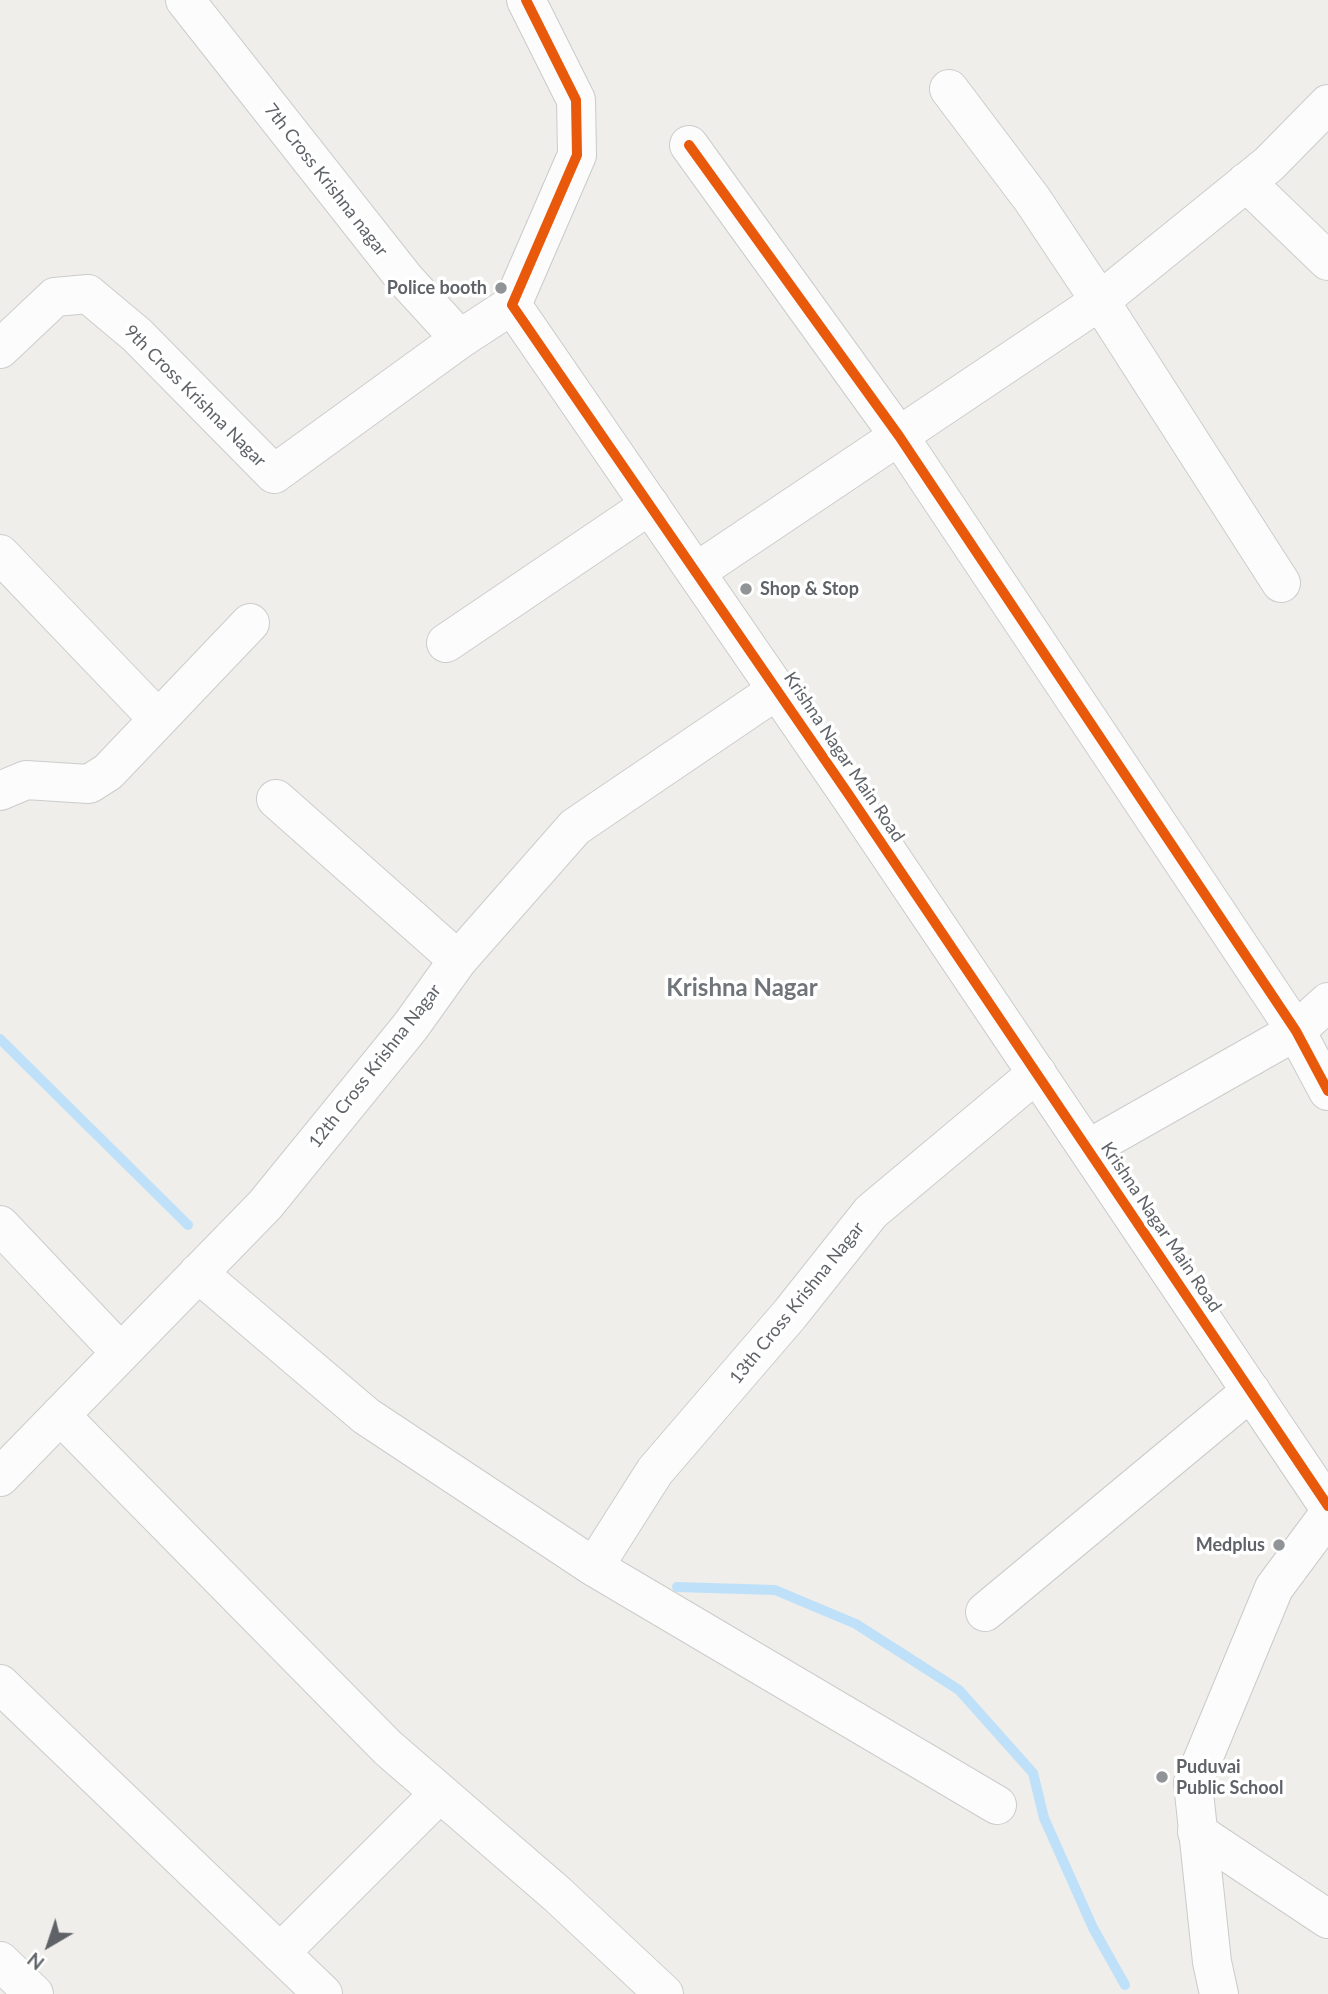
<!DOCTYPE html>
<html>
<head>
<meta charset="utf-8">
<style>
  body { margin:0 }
  #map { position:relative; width:1328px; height:1994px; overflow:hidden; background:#efeeea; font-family:Lato,sans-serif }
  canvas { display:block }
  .north { position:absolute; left:14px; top:1910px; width:70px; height:70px; -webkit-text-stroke:5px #fff; paint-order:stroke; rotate:219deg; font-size:19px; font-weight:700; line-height:28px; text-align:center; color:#5f6368 }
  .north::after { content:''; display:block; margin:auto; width:24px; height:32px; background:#5f6368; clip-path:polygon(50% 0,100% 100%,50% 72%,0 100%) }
</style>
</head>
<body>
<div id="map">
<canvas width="1328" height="1994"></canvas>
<div class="north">N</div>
</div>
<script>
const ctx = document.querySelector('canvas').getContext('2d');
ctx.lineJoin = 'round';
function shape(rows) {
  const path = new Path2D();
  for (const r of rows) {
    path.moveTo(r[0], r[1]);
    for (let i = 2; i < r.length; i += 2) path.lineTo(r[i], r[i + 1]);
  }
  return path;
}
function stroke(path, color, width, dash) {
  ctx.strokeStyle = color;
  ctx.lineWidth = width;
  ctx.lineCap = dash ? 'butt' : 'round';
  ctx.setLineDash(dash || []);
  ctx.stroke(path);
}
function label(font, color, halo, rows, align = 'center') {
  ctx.font = font + ' Lato,sans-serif';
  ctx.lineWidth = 7;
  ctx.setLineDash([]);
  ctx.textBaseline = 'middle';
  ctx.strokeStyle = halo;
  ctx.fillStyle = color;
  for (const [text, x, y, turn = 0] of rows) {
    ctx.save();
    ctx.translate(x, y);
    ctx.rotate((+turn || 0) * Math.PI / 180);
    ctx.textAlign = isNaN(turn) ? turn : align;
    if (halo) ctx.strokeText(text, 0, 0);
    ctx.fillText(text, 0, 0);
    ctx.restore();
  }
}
const stream = shape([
  [0,1039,188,1225],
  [677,1587,775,1590,856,1624,959,1690,1033,1773,1044,1818,1093,1928,1125,1985]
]);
const street = shape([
  [185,0,405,279,460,339,512,305],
  [949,89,1032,199,1100,301,1269,164,1328,104],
  [689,145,899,436,1296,1031,1328,1091],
  [1246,182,1328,261],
  [0,349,55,297,88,294,137,335,274,474,460,339],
  [0,554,158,719],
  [696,572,1100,301,1281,583],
  [446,643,650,505],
  [0,791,26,780,89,784,108,772,250,623],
  [276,799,458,960],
  [1088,1149,1296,1031,1328,1002],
  [0,1225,121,1353],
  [198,1273,366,1416,594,1567,997,1805],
  [60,1415,388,1748,557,1894,664,1994],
  [0,1477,265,1205,410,1027,458,960,575,827,777,690],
  [594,1567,655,1471,790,1314,871,1212,1037,1073],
  [985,1612,1251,1391],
  [0,1684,323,1994],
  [1197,1832,1328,1919],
  [280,1953,440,1793],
  [0,1961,34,1994]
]);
const secondary = shape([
  [526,0,576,100,577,155,512,305,849,795,1328,1506],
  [1219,1994,1212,1962,1193,1783,1274,1588,1328,1515]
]);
const cycleway = shape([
  [526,0,576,100,577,155,512,305,849,795,1328,1506],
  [689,145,899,436,1296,1031,1328,1091]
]);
const markers = [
  [501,288,7,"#919496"],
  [746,589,7,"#919496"],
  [1279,1545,7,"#919496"],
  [1162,1777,7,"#919496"]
];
const streetNames = [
  ["7th Cross Krishna nagar",326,180,52],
  ["9th Cross Krishna Nagar",195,396,45],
  ["Krishna Nagar Main Road",844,757,56],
  ["12th Cross Krishna Nagar",375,1066,-52],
  ["Krishna Nagar Main Road",1161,1227,56],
  ["13th Cross Krishna Nagar",797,1303,-51]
];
const poiNames = [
  ["Police booth",487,288],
  ["Shop & Stop",760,589,"left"],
  ["Medplus",1265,1545],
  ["Puduvai",1176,1767,"left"],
  ["Public School",1176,1788,"left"]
];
const districtNames = [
  ["Krishna Nagar",742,988]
];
stroke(stream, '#bfe0f9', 10);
stroke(street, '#cbcccc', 40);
stroke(secondary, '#cacacb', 40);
stroke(street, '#fdfcfc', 38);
stroke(secondary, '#fdfcfc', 38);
stroke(cycleway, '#e8590c', 10);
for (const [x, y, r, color] of markers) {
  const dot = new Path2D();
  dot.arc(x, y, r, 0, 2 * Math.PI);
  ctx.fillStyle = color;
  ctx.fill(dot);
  stroke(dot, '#fff', 2.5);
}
label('18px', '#5f6368', '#fff', streetNames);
label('bold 18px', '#5f6368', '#fff', poiNames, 'right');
label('bold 24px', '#70757a', '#fff', districtNames);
</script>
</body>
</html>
